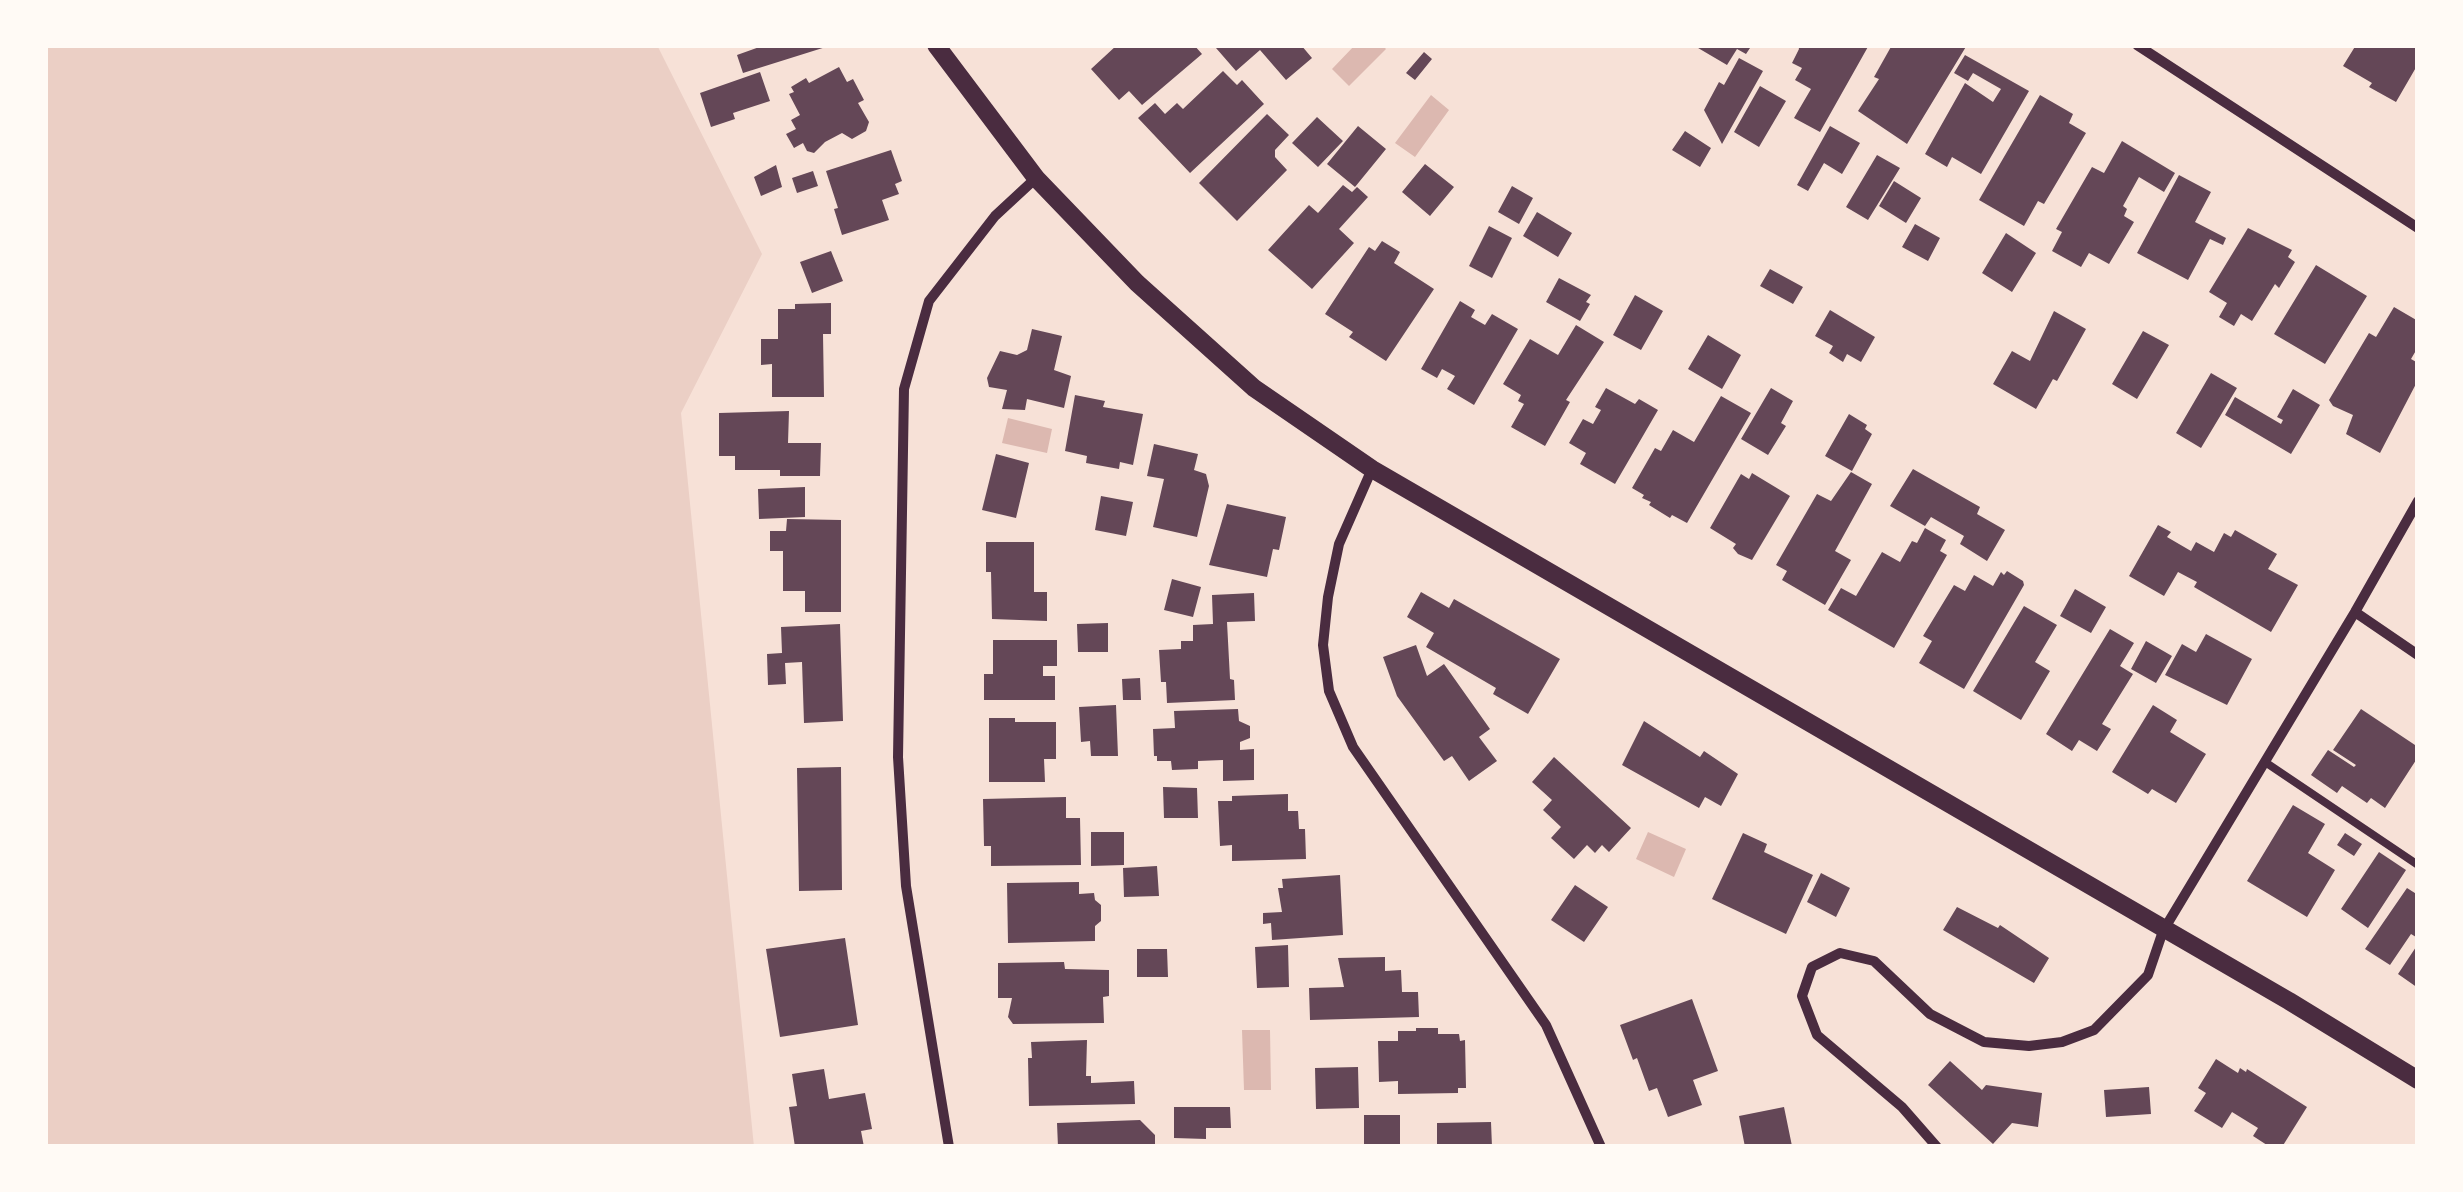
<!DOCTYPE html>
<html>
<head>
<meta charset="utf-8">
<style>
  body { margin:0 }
  #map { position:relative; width:2463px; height:1192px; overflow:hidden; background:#f7e1d7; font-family:Ubuntu,sans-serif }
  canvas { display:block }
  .frame { position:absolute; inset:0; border:48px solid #fffaf5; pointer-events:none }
</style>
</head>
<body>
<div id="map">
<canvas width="2463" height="1192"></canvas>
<div class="frame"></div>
</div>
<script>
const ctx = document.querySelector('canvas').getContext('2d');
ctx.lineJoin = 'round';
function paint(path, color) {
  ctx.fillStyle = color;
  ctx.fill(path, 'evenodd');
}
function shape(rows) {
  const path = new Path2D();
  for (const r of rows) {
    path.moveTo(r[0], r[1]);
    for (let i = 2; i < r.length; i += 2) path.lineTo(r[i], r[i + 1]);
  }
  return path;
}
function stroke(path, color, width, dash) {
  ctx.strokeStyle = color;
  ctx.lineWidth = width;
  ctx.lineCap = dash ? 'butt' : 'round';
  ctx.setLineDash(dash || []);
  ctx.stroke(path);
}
const green = shape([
  [45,45,657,45,762,254,681,413,754,1147,45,1147]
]);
const water = shape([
  [1355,45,1382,45,1386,49,1349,86,1332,69],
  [1431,95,1449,110,1415,157,1395,143],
  [1008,418,1052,429,1047,453,1002,443],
  [1648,832,1686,849,1674,877,1636,859],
  [1242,1030,1270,1030,1271,1090,1244,1090]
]);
const building = shape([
  [765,45,829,45,829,46,743,73,737,55],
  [1117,45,1194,45,1202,54,1142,105,1129,91,1119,100,1091,69],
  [1220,45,1301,45,1312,58,1286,80,1260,50,1236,71,1216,48],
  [1693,45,1752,45,1746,54,1737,49,1727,65],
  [1798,45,1869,45,1820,132,1794,118,1811,89,1795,80,1802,68,1792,63,1799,49],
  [1892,45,1967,45,1907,144,1858,111,1879,79,1874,77],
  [2356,45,2418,45,2418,64,2396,102,2369,87,2372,83,2343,66],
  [1424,52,1432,59,1415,80,1406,73],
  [1965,55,2029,91,1981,174,1952,157,1947,167,1925,154,1965,83,1993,102,2001,89,1973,73,1968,81,1954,73],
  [1739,58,1763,71,1722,144,1704,110,1719,82,1724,85],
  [839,67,847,82,853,79,864,100,858,103,869,122,866,131,852,139,842,133,825,142,814,153,807,151,803,143,794,148,786,134,796,129,791,120,800,115,789,94,794,92,791,87,806,78,809,83],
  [1223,71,1237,85,1242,80,1264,104,1190,173,1138,118,1155,103,1165,114,1177,103,1183,109],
  [760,72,770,101,733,113,735,119,711,127,700,93],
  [1760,86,1786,101,1759,147,1734,132],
  [2040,95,2073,114,2069,123,2086,133,2044,204,2038,201,2024,226,1979,200],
  [1267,114,1289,135,1275,150,1275,157,1287,170,1237,221,1199,183],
  [1317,117,1343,141,1318,167,1292,143],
  [1358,126,1386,149,1355,187,1327,164],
  [1830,126,1860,143,1842,174,1824,163,1808,191,1797,185],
  [1685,131,1711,148,1700,167,1672,150],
  [2122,141,2175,173,2164,192,2139,177,2123,206,2127,209,2124,216,2134,222,2109,264,2089,253,2081,267,2052,251,2062,232,2056,229,2092,167,2104,173],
  [891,150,902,181,895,184,899,194,882,200,889,220,842,235,834,209,838,208,826,171],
  [1877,155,1900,168,1868,220,1846,207],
  [1425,164,1454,187,1430,216,1402,192],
  [776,165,782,187,761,196,754,177],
  [813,171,818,186,797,193,792,178],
  [2179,175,2211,192,2195,222,2226,238,2223,245,2210,239,2188,280,2137,253],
  [1894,181,1921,198,1906,223,1879,206],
  [1343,185,1352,192,1357,187,1368,197,1339,229,1354,243,1312,289,1268,250,1309,205,1318,213],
  [1512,186,1533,198,1519,224,1498,212],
  [1537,212,1572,233,1558,257,1523,236],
  [1915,224,1940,238,1928,261,1902,247],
  [1489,226,1512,238,1492,278,1469,266],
  [2248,228,2292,250,2288,257,2295,262,2279,288,2275,284,2252,321,2241,314,2234,326,2219,317,2227,303,2209,292],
  [2006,233,2036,253,2012,292,1982,273],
  [1382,241,1400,252,1394,263,1434,289,1386,361,1349,337,1353,332,1325,314,1369,247,1375,251],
  [831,251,843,281,812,293,800,262],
  [2316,265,2367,296,2325,364,2274,334],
  [1770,269,1803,287,1793,304,1760,286],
  [1559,278,1591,295,1586,302,1590,304,1580,321,1546,302],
  [1635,295,1663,311,1641,350,1613,335],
  [1460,301,1475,310,1471,317,1485,325,1492,314,1518,329,1474,405,1447,389,1455,376,1442,369,1437,378,1421,369],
  [831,303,831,334,823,334,824,397,772,397,772,364,761,365,761,339,778,339,778,309,795,309,795,304],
  [2394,307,2418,321,2418,347,2411,359,2418,363,2418,380,2380,453,2346,434,2353,415,2333,406,2329,400,2369,333,2376,337],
  [1830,310,1875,337,1861,362,1847,354,1843,362,1829,353,1833,346,1815,336],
  [2054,311,2086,329,2057,381,2053,379,2036,409,1993,384,2012,351,2030,361],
  [1576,325,1604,342,1566,400,1570,402,1545,446,1511,427,1524,404,1518,401,1521,395,1503,384,1530,339,1558,355],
  [1032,329,1062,336,1054,370,1071,376,1064,408,1027,399,1025,410,1002,409,1007,390,989,387,987,378,1000,351,1017,355,1027,350],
  [2143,331,2169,345,2137,399,2112,384],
  [1708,335,1741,355,1722,389,1688,369],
  [2211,373,2237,388,2201,448,2176,433],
  [1606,388,1635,404,1639,399,1658,410,1615,484,1580,464,1586,453,1569,443,1583,419,1593,424,1601,410,1595,407],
  [1771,388,1793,401,1781,423,1786,426,1768,455,1741,439],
  [2293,389,2320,405,2291,454,2225,415,2235,397,2281,424,2283,420,2277,417],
  [1075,395,1105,401,1103,407,1143,414,1133,465,1120,462,1119,469,1086,463,1087,456,1065,451],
  [1721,396,1751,413,1687,523,1672,515,1670,518,1649,505,1651,502,1642,498,1644,495,1632,488,1655,448,1661,451,1673,430,1694,442],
  [789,411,788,443,821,443,820,476,780,476,780,470,735,470,735,456,719,456,719,413],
  [1849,414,1867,425,1865,429,1872,434,1852,471,1825,456],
  [1154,444,1198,454,1194,470,1206,474,1209,486,1197,537,1153,527,1164,479,1147,476],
  [996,454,1029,463,1016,518,982,510],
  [1913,469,1980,507,1977,514,2005,530,1987,561,1960,544,1964,536,1931,517,1925,526,1890,506],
  [1851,472,1872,484,1835,551,1851,560,1825,605,1782,580,1787,571,1776,565,1817,494,1831,501],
  [1752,473,1790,496,1752,560,1738,554,1733,548,1736,544,1710,528,1741,474,1749,479],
  [805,487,805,517,759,519,758,489],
  [1101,496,1133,502,1126,536,1095,530],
  [1227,504,1286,517,1279,550,1273,549,1267,577,1209,565],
  [787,519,841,520,841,612,805,612,805,591,783,591,783,551,770,551,770,531,786,531],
  [2158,525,2171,532,2167,537,2191,551,2196,542,2214,552,2224,533,2231,537,2235,530,2277,554,2268,569,2298,585,2271,632,2194,587,2197,582,2178,572,2164,596,2129,576],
  [1925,528,1946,540,1940,551,1947,555,1894,648,1828,610,1841,588,1856,596,1882,552,1900,562,1912,541,1917,543],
  [986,542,1034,542,1034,592,1047,592,1047,621,992,619,991,572,986,572],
  [2007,571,2023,581,2024,585,1964,689,1919,663,1932,641,1923,636,1954,585,1965,591,1974,575,1993,586,2001,572,2004,575],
  [1172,579,1201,587,1193,617,1164,610],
  [2075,589,2106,607,2091,633,2060,616],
  [1421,592,1449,608,1454,599,1560,659,1528,714,1493,694,1496,688,1426,647,1434,633,1407,617],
  [1254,593,1255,621,1227,622,1230,679,1234,680,1235,700,1167,703,1166,682,1161,682,1159,650,1181,649,1181,641,1193,641,1193,625,1213,624,1212,595],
  [2024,606,2057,625,2035,662,2050,671,2021,720,1973,691],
  [1108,623,1108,652,1078,652,1077,624],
  [840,624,843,721,804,723,802,662,785,663,786,684,768,685,767,654,782,653,781,627],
  [2110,629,2134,643,2120,666,2133,674,2102,724,2111,729,2097,751,2079,740,2072,751,2046,734],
  [2206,634,2252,659,2227,705,2165,675,2182,644,2196,652],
  [993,640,1057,640,1057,666,1043,666,1043,676,1055,676,1055,700,984,700,984,674,993,674],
  [2146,641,2172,656,2156,683,2131,669],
  [1416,645,1427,676,1444,664,1490,729,1479,737,1497,761,1469,781,1452,756,1444,761,1397,696,1383,657],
  [1140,678,1141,700,1123,700,1122,679],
  [1116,705,1118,756,1091,756,1090,741,1081,742,1079,707],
  [2153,705,2177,720,2170,732,2206,754,2176,803,2152,789,2148,794,2112,772],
  [1238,709,1239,721,1250,726,1250,738,1240,742,1240,750,1254,749,1254,780,1223,781,1223,760,1198,761,1198,769,1172,770,1171,761,1157,761,1157,756,1154,756,1153,729,1175,728,1174,711],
  [2361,709,2418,747,2418,757,2385,808,2371,798,2367,803,2342,786,2337,793,2311,775,2328,750,2354,767,2356,765,2333,750],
  [989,718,1015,718,1015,722,1056,722,1056,759,1044,759,1045,782,989,782],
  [1644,721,1700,757,1704,751,1738,774,1721,806,1705,797,1699,808,1622,765],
  [1554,757,1631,828,1609,852,1602,845,1595,853,1587,845,1574,859,1551,838,1561,827,1543,810,1552,800,1532,782],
  [841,767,842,890,799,891,797,768],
  [1163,787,1197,788,1198,818,1164,818],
  [1288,794,1288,811,1298,811,1299,829,1305,829,1306,859,1232,861,1232,845,1220,846,1218,801,1232,801,1232,796],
  [1066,797,1066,818,1080,818,1081,865,991,866,991,846,984,846,983,799],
  [2293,805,2325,824,2308,853,2335,870,2307,917,2247,881],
  [1091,832,1124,832,1124,865,1091,866],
  [1743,833,1767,844,1764,852,1813,875,1786,934,1712,899],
  [2345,833,2362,844,2354,856,2337,845],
  [2379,852,2406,870,2368,928,2341,909],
  [1157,866,1159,896,1124,897,1123,868],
  [1821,873,1850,888,1836,917,1807,902],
  [1340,875,1343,935,1272,940,1271,923,1263,924,1263,913,1282,912,1278,888,1283,888,1282,879],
  [1079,882,1079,894,1094,893,1095,900,1101,905,1101,921,1095,926,1095,941,1008,943,1007,883],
  [1575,885,1608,907,1584,942,1551,920],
  [2407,888,2418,895,2418,934,2416,937,2411,934,2390,965,2365,949],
  [1957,907,1998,928,2000,925,2049,958,2034,983,1943,930],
  [845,938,858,1025,780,1037,766,949],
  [2418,944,2418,988,2398,974],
  [1288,945,1289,987,1257,988,1255,947],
  [1137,949,1167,949,1168,977,1137,977],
  [1385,957,1385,971,1401,970,1402,992,1418,992,1419,1017,1310,1020,1309,988,1344,987,1338,958],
  [1064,962,1065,969,1109,970,1109,996,1103,997,1104,1023,1013,1024,1008,1017,1012,998,998,998,998,963],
  [1692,999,1718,1071,1693,1080,1702,1105,1668,1117,1657,1088,1649,1091,1637,1058,1633,1060,1620,1025],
  [1416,1028,1438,1028,1438,1034,1459,1034,1460,1041,1465,1040,1466,1088,1458,1088,1458,1093,1398,1094,1398,1081,1379,1082,1378,1041,1398,1041,1398,1031,1416,1031],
  [1087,1040,1086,1076,1091,1076,1091,1083,1134,1081,1135,1104,1029,1106,1028,1058,1032,1058,1031,1042],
  [2216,1059,2238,1073,2240,1068,2246,1072,2247,1069,2307,1107,2282,1147,2270,1147,2253,1136,2258,1128,2232,1112,2222,1128,2194,1111,2206,1093,2198,1088],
  [1950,1061,1982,1090,1986,1085,2042,1093,2038,1127,2012,1123,1993,1144,1928,1085],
  [1358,1067,1359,1108,1316,1109,1315,1068],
  [824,1069,829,1099,865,1093,872,1129,861,1131,864,1147,795,1147,789,1107,797,1106,792,1074],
  [2149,1087,2151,1114,2106,1117,2104,1090],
  [1174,1107,1230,1107,1231,1128,1206,1128,1206,1139,1174,1138],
  [1784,1107,1792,1146,1745,1147,1739,1116],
  [1364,1115,1400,1115,1400,1147,1364,1147],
  [1140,1120,1155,1135,1155,1147,1058,1147,1057,1123],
  [1491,1122,1492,1147,1437,1147,1437,1123]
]);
const service = shape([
  [2265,762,2418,865]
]);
const minor = shape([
  [2137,45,2418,228],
  [1372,469,1339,544,1328,597,1323,645,1329,691,1353,747,1546,1025,1601,1147],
  [2355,612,2418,655],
  [949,1147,906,886,898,757,904,389,929,301,995,216,1036,178],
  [1937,1147,1902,1107,1817,1035,1802,996,1812,967,1840,953,1874,961,1930,1014,1984,1042,2029,1046,2062,1042,2094,1030,2148,975,2163,931,2355,612,2418,501]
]);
const tertiary = shape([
  [936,45,1036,178,1137,283,1254,388,1372,469,2289,1001,2418,1080]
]);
paint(green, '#ebcfc5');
paint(water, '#dcb8b0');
paint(building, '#644757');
stroke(service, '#4a2c40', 8);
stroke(minor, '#4a2c40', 10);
stroke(tertiary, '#4a2c40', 18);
</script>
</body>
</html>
